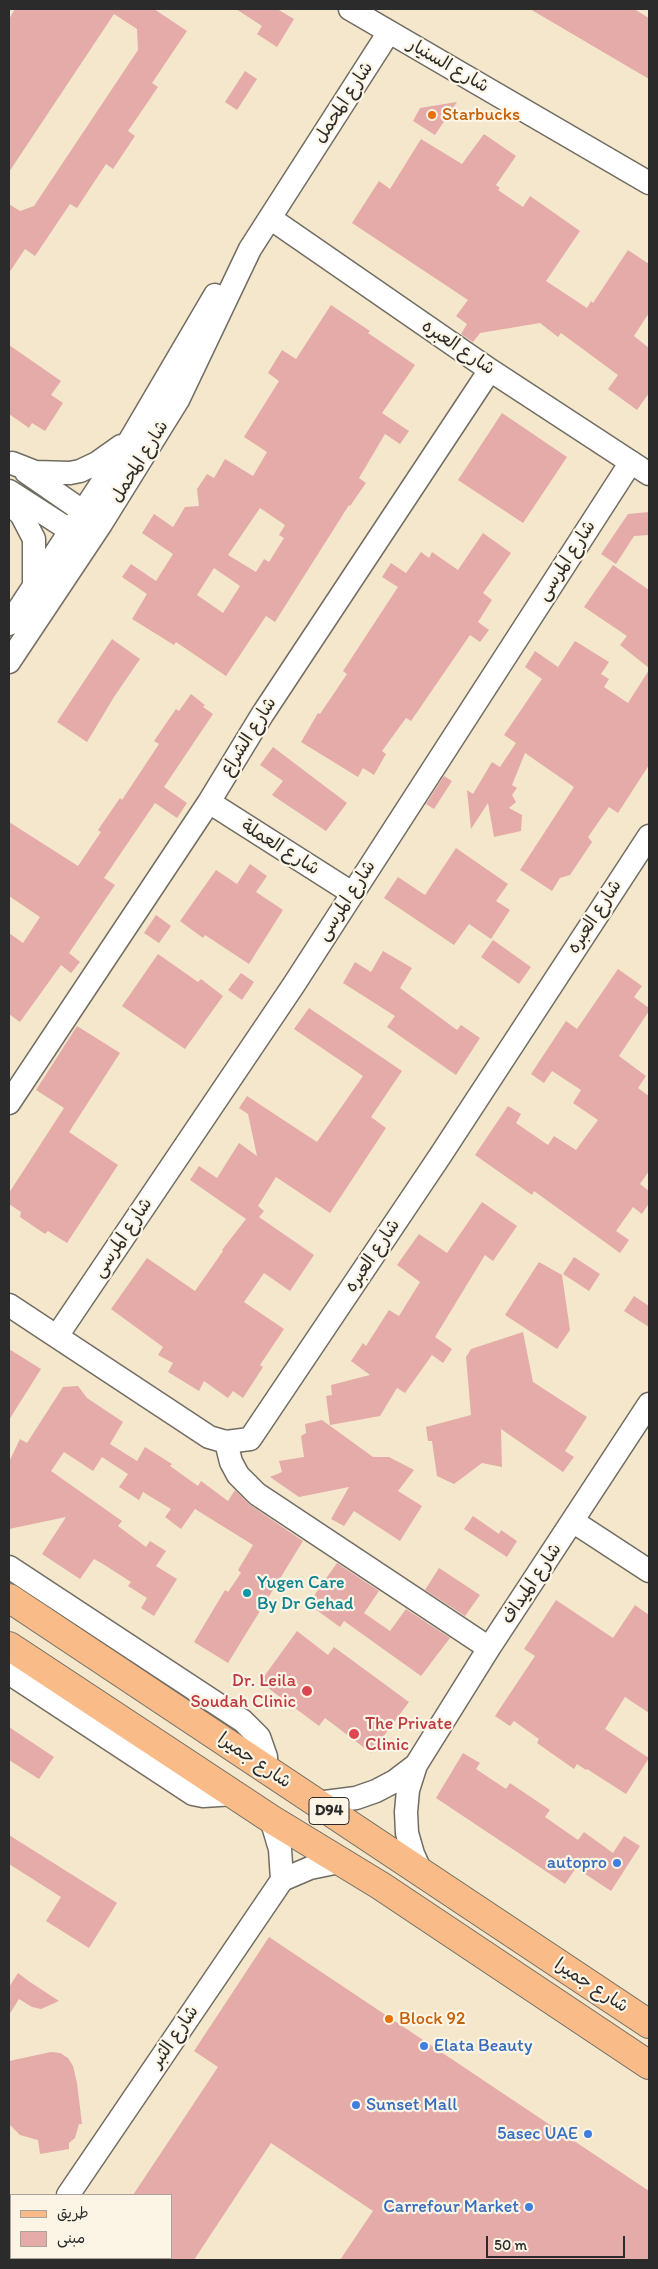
<!DOCTYPE html>
<html>
<head>
<meta charset="utf-8">
<style>
  body { margin:0 }
  #map { position:relative; width:658px; height:2269px; overflow:hidden; background:#f4e7cc; font-family:Itim,"Playpen Sans Arabic",sans-serif }
  canvas { display:block }
  .frame { position:absolute; inset:0; border:10px solid #2b2b2b; pointer-events:none }
  .legend { position:absolute; left:10px; top:2194px; width:162px; height:65px; box-sizing:border-box; background:#fcf5e5; border:1px solid #a8a49b; margin:0; padding:6px 9px; list-style:none; font-size:15px; color:#2b2b2b }
  .legend li { display:flex; align-items:center; gap:10px; height:25px }
  .legend b { width:25px; border:1px solid #a8a49b }
  .scale { position:absolute; left:486px; top:2236px; width:139px; height:22px; box-sizing:border-box; border:2px solid #2b2b2b; border-top:0; padding-left:6px; font-size:15px; line-height:18px; white-space:nowrap; color:#2b2b2b; -webkit-text-stroke:4px #fcf5e5; paint-order:stroke }
</style>
</head>
<body>
<div id="map">
<canvas width="658" height="2269"></canvas>
<div class="frame"></div>
<ul class="legend">
<li><b style="height:6px;background:#f9bc89"></b>طريق</li>
<li><b style="height:14px;background:#e4aba9"></b>مبنى</li>
</ul>
<div class="scale">50 m</div>
</div>
<script>
const ctx = document.querySelector('canvas').getContext('2d');
ctx.lineJoin = 'round';
function paint(path, color) {
  ctx.fillStyle = color;
  ctx.fill(path, 'evenodd');
}
function shape(rows) {
  const path = new Path2D();
  for (const r of rows) {
    path.moveTo(r[0], r[1]);
    for (let i = 2; i < r.length; i += 2) path.lineTo(r[i], r[i + 1]);
  }
  return path;
}
function stroke(path, color, width, dash) {
  ctx.strokeStyle = color;
  ctx.lineWidth = width;
  ctx.lineCap = dash ? 'butt' : 'round';
  ctx.setLineDash(dash || []);
  ctx.stroke(path);
}
function label(font, color, halo, rows, align = 'center') {
  ctx.font = font + ' Itim,"Playpen Sans Arabic",sans-serif';
  ctx.lineWidth = 4.5;
  ctx.setLineDash([]);
  ctx.textBaseline = 'middle';
  ctx.strokeStyle = halo;
  ctx.fillStyle = color;
  for (const [text, x, y, turn = 0] of rows) {
    ctx.save();
    ctx.translate(x, y);
    ctx.rotate((+turn || 0) * Math.PI / 180);
    ctx.textAlign = isNaN(turn) ? turn : align;
    if (halo) ctx.strokeText(text, 0, 0);
    ctx.fillText(text, 0, 0);
    ctx.restore();
  }
}
const building = shape([
  [15,9,154,9,187,31,152,83,158,87,128,131,135,136,113,169,106,164,77,208,70,204,35,256,25,249,9,273,9,204,20,211,34,206,138,50,137,29,114,14,9,172,9,19],
  [236,9,277,9,294,19,277,47,257,34,262,26],
  [530,9,634,9,649,18,649,79],
  [245,71,257,79,237,110,225,102],
  [457,102,435,135,413,121,420,108],
  [484,134,516,156,496,185,500,188,498,190,523,207,530,196,580,231,546,281,587,308,591,301,593,303,628,250,649,264,649,313,634,336,649,348,649,393,637,410,608,389,618,375,561,333,558,337,540,323,480,333,473,342,461,334,467,324,456,316,468,300,352,223,379,181,390,189,421,139,462,164],
  [331,305,370,331,368,333,415,365,382,413,409,431,400,444,385,434,359,478,366,483,350,506,349,505,275,622,266,616,226,676,176,642,174,645,132,619,147,594,122,577,131,564,156,581,173,554,142,533,154,514,173,527,185,507,199,506,197,489,207,474,214,478,225,459,253,476,267,452,244,437,279,381,268,373,282,350,296,359],
  [260,508,285,525,279,535,284,538,269,562,264,559,256,572,228,555],
  [214,568,240,586,223,613,197,595],
  [9,345,61,381,51,395,63,403,45,431,32,423,29,428,9,414],
  [502,413,567,457,523,523,458,480],
  [649,512,649,535,634,536,616,564,601,554,628,514],
  [483,533,511,553,483,593,492,600,478,622,489,630,480,642,470,635,411,721,406,718,382,751,386,754,374,775,363,768,358,777,301,742,318,713,320,714,347,674,343,671,398,587,382,577,391,563,406,573,421,552,429,558,432,552,458,570],
  [613,565,649,590,649,668,620,645,627,636,584,607],
  [112,639,140,659,114,697,87,742,57,722],
  [575,641,609,662,601,674,609,679,604,687,628,703,649,670,649,765,618,813,609,807,588,837,592,842,570,875,560,878,552,891,520,870,574,787,525,753,512,785,517,788,512,795,516,802,509,808,522,815,521,831,494,837,488,803,471,829,467,790,473,794,492,762,500,767,516,743,504,735,542,679,525,667,535,651,558,667],
  [191,694,205,705,203,707,213,714,164,787,187,803,177,818,155,803,104,878,115,885,69,953,80,962,71,973,61,965,20,1022,9,1014,9,933,23,943,40,917,9,896,9,822,78,866,101,832,98,830,120,798,122,800,159,744,154,741,176,709,179,711],
  [273,747,347,803,326,831,272,795,283,781,260,765],
  [444,776,452,781,434,809,426,804],
  [456,848,508,884,496,901,510,910,491,939,469,924,454,945,384,898,398,877,425,895],
  [250,864,267,876,256,892,283,910,249,964,205,935,203,938,180,921,216,870,237,884],
  [156,915,171,926,159,943,144,933],
  [493,940,531,967,519,984,481,957],
  [383,951,412,968,400,988,457,1030,461,1025,480,1038,456,1075,387,1027,395,1016,343,983,355,962,371,972],
  [158,954,198,982,201,979,223,996,185,1049,122,1006],
  [618,969,642,986,634,997,649,1008,649,1011,619,1056,646,1076,638,1088,649,1096,649,1171,640,1184,649,1191,649,1203,642,1214,633,1207,616,1231,629,1240,620,1253,534,1191,532,1195,475,1155,508,1106,521,1114,516,1123,548,1145,554,1136,576,1150,598,1120,573,1103,581,1090,552,1071,544,1083,531,1074,566,1021,577,1029],
  [241,973,254,982,242,1000,228,990],
  [309,1008,402,1071,371,1117,386,1128,330,1213,276,1177,258,1206,264,1211,259,1217,314,1255,290,1291,264,1273,244,1302,284,1329,260,1365,263,1367,243,1398,233,1391,228,1398,204,1381,199,1391,168,1372,173,1363,158,1355,163,1347,111,1309,147,1258,195,1291,223,1251,222,1250,246,1219,190,1180,199,1166,217,1178,239,1143,257,1156,248,1114,239,1108,247,1096,317,1142,363,1076,294,1029],
  [77,1026,120,1053,69,1132,118,1165,67,1243,48,1231,45,1234,20,1217,21,1212,9,1204,9,1193,64,1108,36,1090],
  [482,1202,517,1226,493,1261,485,1255,435,1337,452,1349,443,1363,432,1355,405,1393,397,1388,380,1416,330,1425,326,1396,332,1395,331,1385,370,1375,351,1361,363,1343,366,1346,389,1310,399,1316,420,1282,397,1265,419,1234,447,1253],
  [574,1257,600,1274,589,1291,563,1274],
  [539,1262,562,1275,570,1330,557,1349,505,1315],
  [634,1296,649,1306,649,1327,624,1311],
  [523,1332,533,1382,587,1417,565,1451,574,1457,563,1472,501,1429,502,1467,482,1463,454,1484,437,1476,432,1441,428,1441,426,1427,471,1415,466,1357,471,1349],
  [9,1349,41,1369,9,1420],
  [78,1386,87,1398,123,1422,110,1444,137,1461,145,1447,172,1464,170,1466,198,1486,201,1481,228,1501,235,1490,250,1505,303,1541,228,1663,194,1642,225,1590,228,1592,241,1573,238,1570,253,1545,195,1509,181,1529,165,1517,171,1509,143,1492,139,1500,119,1487,128,1474,102,1457,93,1471,64,1452,51,1471,122,1521,118,1526,146,1547,150,1541,166,1551,156,1566,177,1579,154,1616,141,1608,147,1598,128,1586,131,1582,103,1564,94,1559,80,1579,42,1554,66,1517,9,1529,9,1462,20,1439,27,1443,63,1387],
  [322,1420,373,1457,389,1457,414,1470,398,1491,422,1506,400,1541,354,1511,344,1526,331,1519,349,1487,299,1497,270,1477,282,1472,279,1461,304,1457,301,1436,306,1433,305,1424],
  [473,1516,499,1534,501,1530,517,1541,507,1557,464,1529],
  [337,1563,379,1591,364,1613,390,1631,406,1609,450,1638,421,1676,344,1621,340,1627,308,1604],
  [439,1568,480,1595,465,1616,425,1590],
  [556,1600,613,1638,635,1605,649,1615,649,1713,625,1697,605,1729,649,1758,626,1794,587,1769,586,1770,577,1764,574,1769,537,1743,539,1739,514,1721,510,1726,495,1716,535,1656,524,1649],
  [297,1631,328,1655,334,1647,409,1702,371,1753,325,1718,319,1726,260,1682],
  [9,1727,54,1757,39,1779,9,1760],
  [463,1753,480,1763,476,1769,506,1789,510,1783,550,1810,545,1817,578,1840,584,1832,613,1853,624,1836,640,1846,611,1891,576,1868,565,1884,436,1798],
  [9,1835,117,1903,89,1948,46,1921,61,1897,9,1864],
  [269,1937,649,2191,649,2260,340,2260,373,2211,271,2143,194,2260,171,2260,171,2195,133,2195,218,2067,194,2051],
  [18,1973,30,1982,59,2001,41,2009,32,2007,19,1999,9,2015,9,1987],
  [51,2052,60,2053,68,2058,73,2066,77,2083,82,2124,79,2124,75,2138,69,2143,69,2149,40,2154,38,2140,20,2135,9,2124,9,2061]
]);
const minor = shape([
  [350,9,649,183],
  [270,218,490,370,649,474],
  [12,463,35,472,70,473,80,471,97,463,121,446],
  [26,472,94,519],
  [9,491,82,538],
  [9,504,21,514,34,539,34,586],
  [9,624,130,440,215,295],
  [9,662,101,524,178,400,250,249,389,32],
  [209,802,352,893],
  [9,1103,209,802,262,715,490,370],
  [9,1305,209,1437,226,1442,250,1439,440,1156,649,836],
  [57,1336,293,986,631,462],
  [226,1442,231,1462,238,1475,257,1494,489,1648],
  [574,1522,649,1571],
  [9,1567,243,1721,259,1737,266,1757,266,1769],
  [9,1673,193,1794,203,1796,235,1794],
  [317,1803,356,1798,376,1791,395,1781,416,1765],
  [271,1819,280,1849,282,1880],
  [422,1874,413,1854,407,1833,406,1812,408,1790,416,1765,489,1648,649,1404],
  [68,2195,282,1880,310,1868,339,1862],
  [24,2260,26,2258]
]);
const major = shape([
  [9,1598,649,2024],
  [9,1646,271,1819,381,1886,649,2065]
]);
const markers = [
  [432,115,5,"#e8710a"],
  [247,1593,5,"#0f9aa8"],
  [307,1691,6,"#e0444e"],
  [354,1734,6,"#e0444e"],
  [617,1863,5,"#3f7fe0"],
  [389,2019,5,"#e8710a"],
  [424,2046,5,"#3f7fe0"],
  [356,2105,5,"#3f7fe0"],
  [588,2134,5,"#3f7fe0"],
  [529,2207,5,"#3f7fe0"]
];
const shields = [
  [329,1811,40]
];
const shieldNames = [
  ["D94",329,1811]
];
const streetNames = [
  ["شارع السنيار",448,66,30],
  ["شارع المحمل",344,103,-57],
  ["شارع العبره",458,348,34],
  ["شارع المحمل",140,462,-58],
  ["شارع المرسى",567,561,-57],
  ["شارع الشراع",249,737,-58],
  ["شارع العملة",280,848,32],
  ["شارع المرسى",347,901,-57],
  ["شارع العبره",595,917,-57],
  ["شارع المرسى",123,1238,-56],
  ["شارع العبره",373,1256,-56],
  ["شارع الميداف",532,1584,-56],
  ["شارع جميرا",254,1761,34],
  ["شارع جميرا",591,1986,33],
  ["شارع الثبر",175,2037,-56]
];
const foodNames = [
  ["Starbucks",442,115],
  ["Block 92",399,2019]
];
const cultureNames = [
  ["Yugen Care",257,1583],
  ["By Dr Gehad",257,1604]
];
const healthNames = [
  ["Dr. Leila",296,1681],
  ["Soudah Clinic",296,1702],
  ["The Private",365,1724,"left"],
  ["Clinic",365,1745,"left"]
];
const shopNames = [
  ["autopro",607,1863],
  ["Elata Beauty",434,2046,"left"],
  ["Sunset Mall",366,2105,"left"],
  ["5asec UAE",578,2134],
  ["Carrefour Market",519,2207]
];
paint(building, '#e4aba9');
stroke(minor, '#716d63', 25);
stroke(major, '#716d63', 30);
stroke(minor, '#fff', 22);
stroke(major, '#f9bc89', 28);
for (const [x, y, r, color] of markers) {
  const dot = new Path2D();
  dot.arc(x, y, r, 0, 2 * Math.PI);
  ctx.fillStyle = color;
  ctx.fill(dot);
  stroke(dot, '#fcf5e5', 2);
}
for (const [x, y, w] of shields) {
  const box = new Path2D();
  box.roundRect(x - w / 2, y - 13.5, w, 27, 4);
  ctx.fillStyle = '#fcf5e5';
  ctx.fill(box);
  stroke(box, '#2b2b2b', 1);
}
label('bold 16px', '#2b2b2b', null, shieldNames);
label('18px', '#2b2b2b', '#fcf5e5', streetNames);
label('18px', '#c56008', '#fcf5e5', foodNames, 'left');
label('18px', '#0d838f', '#fcf5e5', cultureNames, 'left');
label('18px', '#be3a42', '#fcf5e5', healthNames, 'right');
label('18px', '#366cbe', '#fcf5e5', shopNames, 'right');
</script>
</body>
</html>
